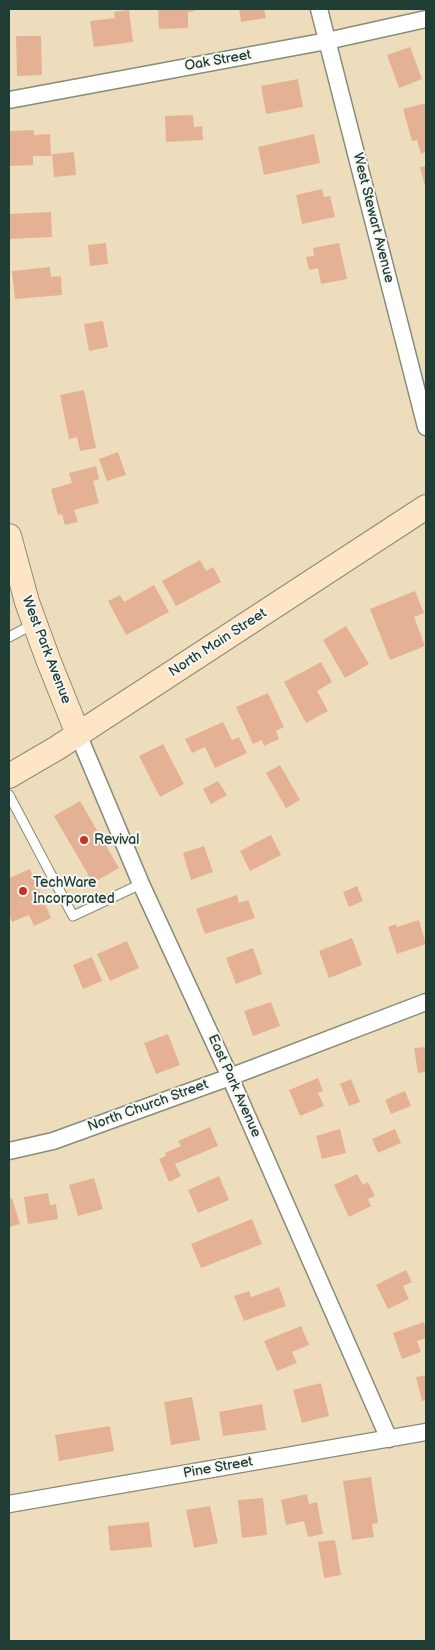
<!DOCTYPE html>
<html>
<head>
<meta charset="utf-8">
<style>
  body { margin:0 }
  #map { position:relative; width:435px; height:1650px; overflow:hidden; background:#eeddbc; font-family:"Balsamiq Sans",sans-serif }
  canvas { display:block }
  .frame { position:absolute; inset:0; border:10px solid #1f3d34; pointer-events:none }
</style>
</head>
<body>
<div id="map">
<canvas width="435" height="1650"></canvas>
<div class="frame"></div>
</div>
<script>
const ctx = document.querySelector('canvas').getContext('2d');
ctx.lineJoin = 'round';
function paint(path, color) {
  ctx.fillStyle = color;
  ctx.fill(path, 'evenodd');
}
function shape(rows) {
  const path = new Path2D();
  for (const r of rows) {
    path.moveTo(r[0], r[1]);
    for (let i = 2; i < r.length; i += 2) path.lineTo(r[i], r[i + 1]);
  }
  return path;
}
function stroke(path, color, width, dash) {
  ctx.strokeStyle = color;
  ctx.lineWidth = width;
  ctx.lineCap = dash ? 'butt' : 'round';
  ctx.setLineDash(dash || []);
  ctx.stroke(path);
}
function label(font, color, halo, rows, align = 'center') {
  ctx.font = font + ' "Balsamiq Sans",sans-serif';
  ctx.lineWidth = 4;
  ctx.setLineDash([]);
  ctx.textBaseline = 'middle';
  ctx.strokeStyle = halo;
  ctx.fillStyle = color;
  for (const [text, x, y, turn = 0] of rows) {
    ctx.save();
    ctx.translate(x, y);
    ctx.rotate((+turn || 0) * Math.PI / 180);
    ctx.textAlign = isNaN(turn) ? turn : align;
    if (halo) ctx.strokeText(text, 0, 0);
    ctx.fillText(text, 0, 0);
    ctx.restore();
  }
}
const building = shape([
  [158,9,195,9,195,11,188,12,188,28,159,29],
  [239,9,264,9,266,18,241,22],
  [129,10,133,42,94,47,90,21,115,18,114,12],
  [16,36,41,36,42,75,17,76],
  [410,47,422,79,399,88,387,55],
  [298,79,303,107,266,114,261,86],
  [426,103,426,152,421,154,417,140,412,141,403,109],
  [193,115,194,127,202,126,203,140,166,142,165,116],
  [34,130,34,135,50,134,51,156,33,156,33,165,9,166,9,131],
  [314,134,320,163,264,175,258,147],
  [74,152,76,175,54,177,52,154],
  [426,166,426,190,420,167],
  [322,189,324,197,330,196,335,217,302,224,296,195],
  [51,212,52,237,9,239,9,214],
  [106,243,108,264,90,266,88,245],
  [339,243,347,279,321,284,318,268,309,270,306,257,314,256,313,248],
  [50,267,51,277,61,276,62,295,15,299,12,271],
  [103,321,108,347,89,351,84,324],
  [84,390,96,448,80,451,77,437,69,439,60,395],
  [118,452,126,475,107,481,99,459],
  [96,466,99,479,93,481,99,503,74,510,78,522,65,525,62,514,58,515,51,489,72,483,69,473],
  [200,560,206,571,213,567,221,582,176,606,162,581],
  [154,585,169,612,126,635,108,601,120,595,124,602],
  [415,591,424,613,414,617,425,646,390,660,370,609],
  [346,626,369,664,345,678,323,640],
  [321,662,332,682,317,691,328,711,306,723,284,682],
  [268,693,284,727,276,731,279,739,264,746,262,740,253,744,236,707],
  [223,722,232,740,239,737,247,753,215,768,205,747,192,753,185,739],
  [163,744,184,784,160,797,139,756],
  [280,765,300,800,286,808,266,773],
  [218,781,227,795,211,804,203,789],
  [80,801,119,868,93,883,54,816],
  [271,835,281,855,250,871,240,851],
  [204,846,213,872,191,880,183,853],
  [30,869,51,918,34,926,29,915,12,922,9,914,9,899,10,899,9,878],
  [357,886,363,901,349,907,343,892],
  [237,895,239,903,248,900,255,918,205,934,196,909],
  [419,920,426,944,397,954,388,927,396,924,397,927],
  [352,938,362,965,329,978,319,951],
  [127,941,139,968,110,981,97,954],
  [253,948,262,974,236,984,226,958],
  [92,957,102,981,83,989,73,965],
  [271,1002,280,1026,253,1036,244,1011],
  [168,1034,180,1065,156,1074,144,1043],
  [426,1047,426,1072,418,1073,414,1048],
  [318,1078,323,1091,318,1093,324,1106,300,1116,289,1090],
  [351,1079,360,1102,349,1106,340,1084],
  [405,1091,411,1106,391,1114,385,1100],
  [210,1127,218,1146,175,1164,181,1176,169,1182,159,1159,166,1156,165,1153,181,1146,178,1141],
  [340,1129,346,1153,322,1159,316,1136],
  [395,1129,401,1143,378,1153,372,1139],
  [357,1174,363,1185,368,1182,375,1196,368,1199,371,1206,349,1217,334,1185],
  [219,1176,229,1200,198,1213,188,1190],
  [94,1178,103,1209,78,1216,69,1185],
  [48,1193,50,1205,56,1204,58,1219,28,1224,24,1197],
  [12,1198,20,1224,9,1227,9,1199],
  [252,1219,262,1244,201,1268,191,1244],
  [406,1270,412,1282,403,1286,409,1299,388,1309,376,1285],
  [279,1287,286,1306,244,1321,234,1296,249,1291,251,1297],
  [424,1322,426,1330,426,1338,417,1341,421,1352,402,1359,393,1333],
  [301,1326,309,1345,292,1352,297,1363,277,1371,264,1341],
  [426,1375,426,1400,422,1401,416,1377],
  [321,1383,329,1416,302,1423,293,1390],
  [192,1397,200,1440,171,1445,164,1402],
  [262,1404,266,1430,223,1436,219,1412],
  [110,1426,114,1451,59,1461,55,1435],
  [371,1477,378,1523,372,1524,374,1537,352,1540,343,1481],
  [307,1494,309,1504,317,1502,323,1534,308,1537,304,1521,286,1525,281,1500],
  [263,1498,267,1535,242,1538,238,1500],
  [210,1506,218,1543,194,1548,186,1510],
  [149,1522,152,1547,110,1551,108,1526],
  [335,1540,341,1575,324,1578,318,1542]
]);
const lane = shape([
  [9,637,34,624],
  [9,795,73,916,141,884]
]);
const street = shape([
  [319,9,426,427],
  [9,100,327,41,426,19],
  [78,734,141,884,230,1077,389,1439],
  [9,1151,53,1141,230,1077,426,1002],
  [9,1504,426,1432]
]);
const secondary = shape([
  [9,536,27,602,49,662,78,734],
  [9,776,57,748,426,507]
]);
const markers = [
  [84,840,5,"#c8321e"],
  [23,891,5,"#c8321e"]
];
const streetNames = [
  ["Oak Street",218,61,-10],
  ["West Stewart Avenue",373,218,76],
  ["North Main Street",218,643,-33],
  ["West Park Avenue",46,650,69],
  ["East Park Avenue",234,1086,66],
  ["North Church Street",148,1106,-20],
  ["Pine Street",218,1468,-10]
];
const poiNames = [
  ["Revival",94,840],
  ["TechWare",33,883],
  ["Incorporated",33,899]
];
paint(building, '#e5b195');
stroke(lane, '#868d78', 11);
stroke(street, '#868d78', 19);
stroke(secondary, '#868d78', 26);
stroke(lane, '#fff', 9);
stroke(street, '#fff', 16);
stroke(secondary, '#fde5c5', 24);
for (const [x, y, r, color] of markers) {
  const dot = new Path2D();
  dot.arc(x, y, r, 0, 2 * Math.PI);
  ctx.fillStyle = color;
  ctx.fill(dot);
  stroke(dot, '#f6f6f2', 2);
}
label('14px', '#1f3d34', '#f6f6f2', streetNames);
label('14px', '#1f3d34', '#f6f6f2', poiNames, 'left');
</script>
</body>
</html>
